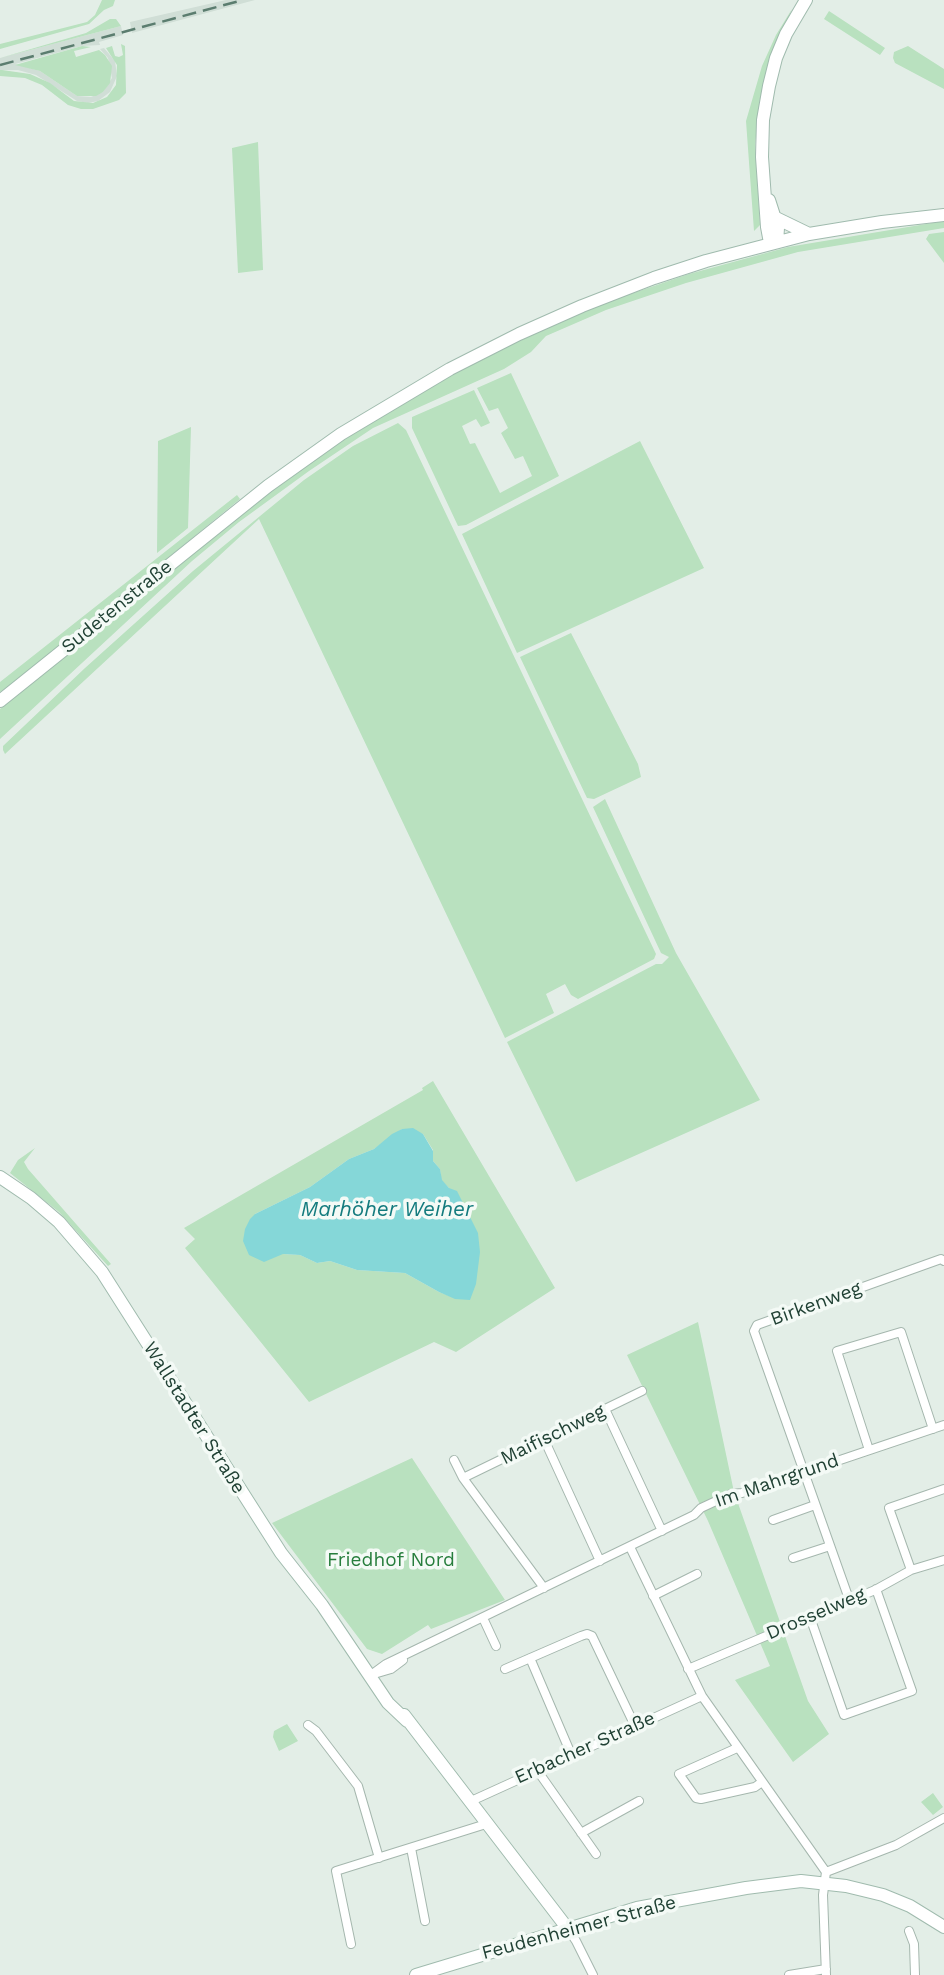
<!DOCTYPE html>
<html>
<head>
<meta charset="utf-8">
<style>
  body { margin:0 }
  canvas { display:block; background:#e3eee7 }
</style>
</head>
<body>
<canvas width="944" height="1975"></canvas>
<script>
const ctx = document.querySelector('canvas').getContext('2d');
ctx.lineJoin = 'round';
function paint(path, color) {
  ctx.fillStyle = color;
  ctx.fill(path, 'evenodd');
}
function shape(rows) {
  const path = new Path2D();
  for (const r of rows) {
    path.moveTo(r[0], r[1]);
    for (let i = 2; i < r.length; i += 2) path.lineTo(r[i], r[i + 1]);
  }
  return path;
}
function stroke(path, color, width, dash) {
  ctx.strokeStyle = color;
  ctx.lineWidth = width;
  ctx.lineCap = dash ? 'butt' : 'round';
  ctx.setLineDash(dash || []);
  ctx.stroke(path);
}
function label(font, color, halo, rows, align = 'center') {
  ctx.font = font + ' "Work Sans",sans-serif';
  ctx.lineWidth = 7;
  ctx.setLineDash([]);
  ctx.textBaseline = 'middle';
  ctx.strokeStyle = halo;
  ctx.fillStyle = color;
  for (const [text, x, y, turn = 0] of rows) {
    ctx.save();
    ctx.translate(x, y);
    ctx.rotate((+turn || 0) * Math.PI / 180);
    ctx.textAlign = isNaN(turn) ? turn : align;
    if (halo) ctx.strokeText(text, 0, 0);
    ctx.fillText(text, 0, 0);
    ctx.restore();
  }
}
const built = shape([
  [226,0,255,0,132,33,130,22],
  [121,26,123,35,99,42,100,45,82,46,15,64,40,71,77,96,91,97,103,92,112,78,108,58,100,49,104,48,115,61,117,76,110,92,98,101,88,103,77,101,36,75,18,70,0,70,0,58]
]);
const green = shape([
  [102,0,115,0,113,6,104,10,89,24,0,49,0,44,87,22,95,15],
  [792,9,767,68,760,99,755,145,760,225,754,231,746,121,762,66,776,35],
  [829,11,885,48,880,55,824,19],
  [110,19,116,19,121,26,0,58,86,33],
  [121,44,125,46,126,93,119,100,93,109,81,109,68,105,42,85,25,78,0,76,0,70,2,70,30,74,50,83,74,101,93,103,107,97,116,85,117,65,106,48,112,46,115,56,119,57,123,55],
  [82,46,91,47,74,51,76,57,99,50,105,55,112,66,110,83,103,92,96,96,77,96,40,71,15,65],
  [908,46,944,69,944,89,895,63,893,58,894,52],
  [258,142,263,270,238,273,232,148],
  [944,221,944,228,798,252,686,283,606,310,546,336,531,352,504,369,373,428,309,471,239,522,192,561,0,739,0,709,231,520,346,437,425,388,534,332,604,303,689,274,788,247],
  [944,232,944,263,926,239,929,234],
  [511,373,559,476,466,525,458,526,412,428,412,417,474,390,490,423,481,427,476,419,462,426,470,444,475,443,500,493,532,476,523,456,515,459,501,433,508,428,498,408,489,411,477,388],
  [398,423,406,430,656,954,654,959,578,999,571,995,565,984,546,994,554,1013,505,1038,259,519,5,754,3,750,3,746,85,668,193,571,304,480,353,446],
  [191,427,188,528,157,553,158,441],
  [640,441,704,568,517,653,462,534],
  [237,495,240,499,21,678,0,692,0,682],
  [571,633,638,764,641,777,594,799,587,798,520,657],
  [605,799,676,953,760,1100,576,1182,507,1042,656,964,662,964,669,957,661,953,593,807],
  [433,1081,555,1288,456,1352,434,1342,309,1402,185,1248,195,1239,184,1228,423,1090,422,1088],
  [402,1129,423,1134,433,1150,433,1161,440,1169,441,1180,449,1188,455,1298,439,1292,405,1273,357,1270,330,1261,317,1263,300,1255,283,1254,255,1214,310,1187,349,1159,374,1149],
  [35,1148,24,1162,28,1169,111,1264,108,1266,59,1212,10,1173,18,1160],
  [698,1322,734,1492,808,1701,829,1734,793,1762,735,1680,770,1666,708,1521,627,1355],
  [412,1458,505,1600,431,1629,428,1625,382,1654,367,1649,272,1523],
  [287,1724,298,1741,279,1751,273,1737,274,1731],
  [933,1793,943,1807,933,1815,921,1802]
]);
const water = shape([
  [413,1128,423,1134,433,1151,433,1161,440,1169,442,1180,449,1188,457,1191,478,1233,480,1252,476,1284,470,1300,455,1299,439,1292,405,1273,357,1270,330,1261,317,1263,300,1255,283,1254,264,1262,249,1255,243,1241,245,1229,250,1219,255,1214,310,1187,349,1159,374,1149,392,1134,402,1129]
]);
const street = shape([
  [605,1409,662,1531],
  [544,1439,600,1561],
  [869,1450,837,1351,901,1332,933,1429],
  [454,1460,463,1478],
  [773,1520,815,1505],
  [630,1547,702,1696,826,1872,823,1895,826,1975],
  [793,1558,830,1546],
  [911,1570,889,1508,944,1489],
  [544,1588,463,1478,642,1391],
  [653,1596,697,1574],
  [849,1599,754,1331,757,1325,941,1259,944,1261],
  [810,1617,844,1715,912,1691,876,1589],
  [483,1618,496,1646],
  [530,1658,571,1754],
  [505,1669,581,1636,587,1634,592,1636,635,1726],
  [688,1669,875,1590,911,1570,944,1560],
  [374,1674,391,1669,403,1660],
  [371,1675,386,1664,694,1515,701,1508,731,1494,742,1493,944,1425],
  [308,1725,316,1731,358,1786,379,1858],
  [737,1748,679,1774,696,1798,701,1799,755,1787,762,1782],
  [537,1770,596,1854],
  [469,1802,702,1696],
  [581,1833,639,1801],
  [411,1848,425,1921],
  [826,1872,896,1845,944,1818],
  [568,1929,576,1941,593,1975],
  [909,1931,914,1944,915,1975],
  [351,1944,336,1871,486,1824],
  [789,1975,826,1969]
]);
const secondary = shape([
  [769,200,778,228,777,242],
  [776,218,809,234],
  [770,243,767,227,762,157,763,120,769,86,776,58,786,34,806,0],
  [0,701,268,486,341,434,450,369,519,334,582,306,654,278,706,261,809,234,882,222,944,215],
  [0,1177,31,1198,59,1222,102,1272,281,1553,322,1605,388,1703,407,1721],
  [404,1715,568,1929],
  [416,1975,637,1908,746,1888,801,1881,846,1886,883,1895,910,1906,944,1927]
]);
const rail = shape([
  [0,65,243,0]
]);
const streetNames = [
  ["Sudetenstraße",117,607,-39],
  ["Birkenweg",816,1304,-20],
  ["Wallstadter Straße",194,1418,58],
  ["Maifischweg",553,1435,-26],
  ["Im Mahrgrund",777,1481,-19],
  ["Drosselweg",816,1614,-23],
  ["Erbacher Straße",585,1748,-24],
  ["Feudenheimer Straße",579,1928,-15]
];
const parkNames = [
  ["Friedhof Nord",391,1560]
];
const waterNames = [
  ["Marhöher Weiher",387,1210]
];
paint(built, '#d0ded6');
paint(green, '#b9e1bf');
paint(water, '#85d7d8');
stroke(street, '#a5b7ae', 10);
stroke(secondary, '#a0bbae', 14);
stroke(street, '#fff', 8);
stroke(secondary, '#fff', 12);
stroke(rail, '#5b7d6f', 2.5, [14, 7]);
label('19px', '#204134', '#f4faf6', streetNames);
label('19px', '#267d3c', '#f4faf6', parkNames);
label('italic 21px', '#147b7e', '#f4faf6', waterNames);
</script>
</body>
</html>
